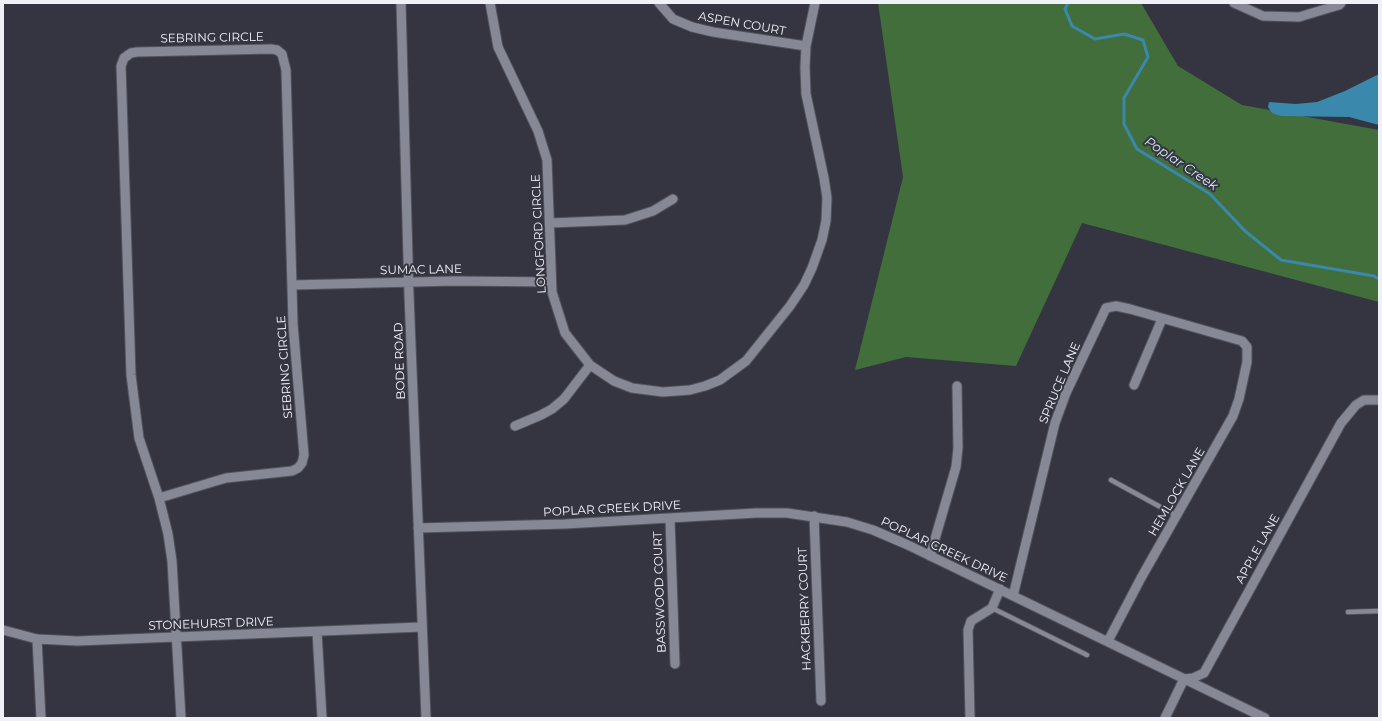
<!DOCTYPE html>
<html>
<head>
<meta charset="utf-8">
<style>
  body { margin:0 }
  #map { position:relative; width:1382px; height:721px; overflow:hidden; background:#343541; font-family:Montserrat,sans-serif }
  canvas { display:block }
  .frame { position:absolute; inset:0; border:4px solid #f0f1f8; pointer-events:none }
</style>
</head>
<body>
<div id="map">
<canvas width="1382" height="721"></canvas>
<div class="frame"></div>
</div>
<script>
const ctx = document.querySelector('canvas').getContext('2d');
ctx.lineJoin = 'round';
function paint(path, color) {
  ctx.fillStyle = color;
  ctx.fill(path, 'evenodd');
}
function shape(rows) {
  const path = new Path2D();
  for (const r of rows) {
    path.moveTo(r[0], r[1]);
    for (let i = 2; i < r.length; i += 2) path.lineTo(r[i], r[i + 1]);
  }
  return path;
}
function stroke(path, color, width, dash) {
  ctx.strokeStyle = color;
  ctx.lineWidth = width;
  ctx.lineCap = dash ? 'butt' : 'round';
  ctx.setLineDash(dash || []);
  ctx.stroke(path);
}
function label(font, color, halo, rows, align = 'center') {
  ctx.font = font + ' Montserrat,sans-serif';
  ctx.lineWidth = 4;
  ctx.setLineDash([]);
  ctx.textBaseline = 'middle';
  ctx.strokeStyle = halo;
  ctx.fillStyle = color;
  for (const [text, x, y, turn = 0] of rows) {
    ctx.save();
    ctx.translate(x, y);
    ctx.rotate((+turn || 0) * Math.PI / 180);
    ctx.textAlign = isNaN(turn) ? turn : align;
    if (halo) ctx.strokeText(text, 0, 0);
    ctx.fillText(text, 0, 0);
    ctx.restore();
  }
}
const forest = shape([
  [878,3,1141,3,1178,66,1242,105,1379,130,1379,302,1082,223,1016,366,906,357,855,370,903,177]
]);
const water = shape([
  [1379,74,1379,125,1349,117,1281,116,1272,113,1268,107,1269,102,1296,104,1317,102,1345,91]
]);
const stream = shape([
  [1068,3,1065,9,1072,26,1095,39,1124,34,1143,40,1148,57,1124,98,1124,124,1137,149,1210,194,1245,231,1281,260,1374,276,1379,279]
]);
const lane = shape([
  [1111,480,1177,516],
  [992,608,1087,655],
  [1348,612,1379,611]
]);
const street = shape([
  [401,3,409,295,426,718],
  [490,3,498,47,538,131,547,160,552,292,565,333,590,365,614,381,632,388,663,392,690,390,705,386,720,380,746,361,790,306,804,285,812,268,822,240,826,221,827,198,824,178,806,94,805,67,806,46,815,3],
  [659,3,673,19,692,27,713,32,806,46],
  [1234,3,1263,16,1299,17,1339,5,1341,3],
  [550,223,625,220,653,211,673,199],
  [292,285,455,281,551,282],
  [1134,385,1162,319],
  [515,426,541,415,552,409,564,399,590,365],
  [159,498,226,478,292,471,298,468,302,463,304,455,293,324,286,70,282,54,277,50,271,49,137,52,131,53,124,58,121,66,131,375,139,438,159,498,168,534,172,561,181,718],
  [814,516,821,701],
  [670,519,675,664],
  [418,528,565,524,756,513,787,513,847,522,873,530,908,545,1265,718],
  [930,556,956,467,958,448,957,386],
  [1013,596,1055,423,1066,393,1106,308,1116,306,1130,309,1242,341,1247,347,1247,362,1239,399,1233,416,1141,578,1108,641],
  [3,630,37,639,77,641,421,627],
  [317,632,322,718],
  [37,639,41,718],
  [970,718,968,630,971,621,992,608,1000,589],
  [1165,718,1184,679,1193,678,1204,673,1341,423,1356,405,1364,400,1379,400]
]);
const streetNames = [
  ["ASPEN COURT",742,24,10],
  ["SEBRING CIRCLE",212,38,-1],
  ["LONGFORD CIRCLE",539,234,-93],
  ["SUMAC LANE",421,270,-1],
  ["BODE ROAD",400,361,-92],
  ["SEBRING CIRCLE",285,367,-94],
  ["SPRUCE LANE",1060,383,-67],
  ["HEMLOCK LANE",1177,492,-60],
  ["POPLAR CREEK DRIVE",612,509,-3],
  ["APPLE LANE",1258,549,-61],
  ["POPLAR CREEK DRIVE",944,550,25],
  ["BASSWOOD COURT",660,592,-92],
  ["HACKBERRY COURT",805,609,-92],
  ["STONEHURST DRIVE",211,624,-2]
];
const waterNames = [
  ["Poplar Creek",1181,164,34]
];
paint(forest, '#426e3b');
paint(water, '#3a88ab');
stroke(stream, '#3a88ab', 3);
stroke(lane, '#53535d', 6);
stroke(street, '#53535d', 11);
stroke(lane, '#868896', 4.5);
stroke(street, '#868896', 9);
label('12px', '#f0f1f8', '#343541', streetNames);
label('italic 13px', '#d5e8f2', '#343541', waterNames);
</script>
</body>
</html>
